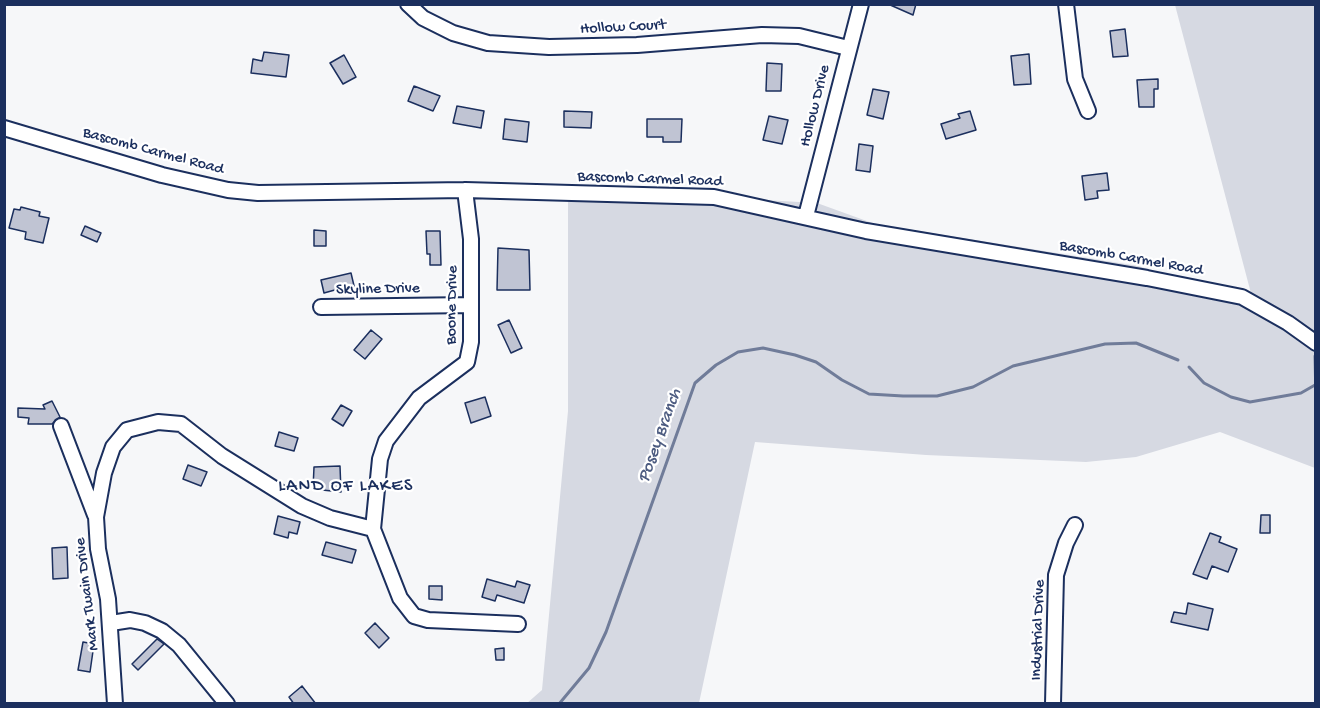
<!DOCTYPE html>
<html>
<head>
<meta charset="utf-8">
<style>
  body { margin:0 }
  #map { position:relative; width:1320px; height:708px; overflow:hidden; background:#f6f7f9; font-family:"Gochi Hand",sans-serif }
  canvas { display:block }
  .frame { position:absolute; inset:0; border:6px solid #1b2f5e; pointer-events:none }
</style>
</head>
<body>
<div id="map">
<canvas width="1320" height="708"></canvas>
<div class="frame"></div>
</div>
<script>
const ctx = document.querySelector('canvas').getContext('2d');
ctx.lineJoin = 'round';
function paint(path, color) {
  ctx.fillStyle = color;
  ctx.fill(path, 'evenodd');
}
function shape(rows) {
  const path = new Path2D();
  for (const r of rows) {
    path.moveTo(r[0], r[1]);
    for (let i = 2; i < r.length; i += 2) path.lineTo(r[i], r[i + 1]);
  }
  return path;
}
function stroke(path, color, width, dash) {
  ctx.strokeStyle = color;
  ctx.lineWidth = width;
  ctx.lineCap = dash ? 'butt' : 'round';
  ctx.setLineDash(dash || []);
  ctx.stroke(path);
}
function label(font, color, halo, rows, align = 'center') {
  ctx.font = font + ' "Gochi Hand",sans-serif';
  ctx.lineWidth = 4.5;
  ctx.setLineDash([]);
  ctx.textBaseline = 'middle';
  ctx.strokeStyle = halo;
  ctx.fillStyle = color;
  for (const [text, x, y, turn = 0] of rows) {
    ctx.save();
    ctx.translate(x, y);
    ctx.rotate((+turn || 0) * Math.PI / 180);
    ctx.textAlign = isNaN(turn) ? turn : align;
    if (halo) ctx.strokeText(text, 0, 0);
    ctx.fillText(text, 0, 0);
    ctx.restore();
  }
}
const green = shape([
  [1175,5,1315,5,1315,468,1220,432,1136,457,1086,462,926,455,755,442,699,703,526,704,542,690,568,411,568,189,817,203,875,224,1138,266,1253,301]
]);
const stream = shape([
  [1315,356,1316,399],
  [1189,367,1204,383,1231,397,1250,402,1301,393,1315,385],
  [559,704,589,668,606,632,695,383,716,365,738,352,763,348,795,355,816,362,842,380,869,394,903,396,937,396,973,387,1013,366,1105,344,1136,343,1178,360]
]);
const building = shape([
  [888,4,916,4,913,15,888,4],
  [1125,29,1128,56,1113,57,1110,31,1125,29],
  [264,52,289,55,286,77,251,73,253,59,262,61,264,52],
  [1029,54,1031,84,1014,85,1011,56,1029,54],
  [344,55,356,77,343,84,330,63,344,55],
  [767,63,782,64,781,91,766,91,767,63],
  [1158,79,1158,89,1154,89,1154,107,1139,107,1137,80,1158,79],
  [414,86,440,96,433,111,408,101,414,86],
  [873,89,889,92,883,119,867,115,873,89],
  [457,106,484,111,481,128,453,123,457,106],
  [564,111,592,112,591,128,564,127,564,111],
  [970,111,976,130,946,139,941,124,960,118,958,114,970,111],
  [769,116,788,120,782,144,763,140,769,116],
  [505,119,529,122,527,142,503,139,505,119],
  [647,119,682,119,681,142,663,142,663,137,647,137,647,119],
  [859,144,873,146,870,172,856,170,859,144],
  [1107,173,1109,190,1097,191,1098,198,1085,200,1082,176,1107,173],
  [21,207,40,212,39,216,49,218,43,243,25,239,26,232,9,228,14,209,20,210,21,207],
  [85,226,101,233,97,242,81,235,85,226],
  [314,230,326,231,326,246,314,246,314,230],
  [426,231,440,231,441,265,430,265,430,254,427,254,426,231],
  [498,248,529,250,530,290,497,290,498,248],
  [351,273,355,290,343,293,342,288,324,293,321,280,351,273],
  [509,320,522,348,511,353,498,325,509,320],
  [371,330,382,339,365,359,354,350,371,330],
  [485,397,491,416,471,423,465,403,485,397],
  [52,401,60,417,52,424,28,424,29,418,18,417,18,408,45,409,43,405,52,401],
  [341,405,352,411,343,426,332,419,341,405],
  [279,432,298,438,294,451,275,446,279,432],
  [188,465,207,472,201,486,183,479,188,465],
  [340,466,341,492,313,489,314,467,340,466],
  [1261,515,1270,515,1270,533,1260,533,1261,515],
  [278,516,300,522,297,534,289,532,288,538,274,534,278,516],
  [1210,533,1221,537,1219,542,1237,549,1228,572,1212,566,1207,579,1193,574,1210,533],
  [326,542,356,550,352,563,322,555,326,542],
  [67,547,68,578,53,579,52,548,67,547],
  [487,579,515,587,517,581,530,585,524,603,497,595,495,601,482,597,487,579],
  [429,586,442,586,442,600,429,599,429,586],
  [1188,603,1213,609,1208,630,1171,622,1174,612,1186,614,1188,603],
  [375,623,389,638,379,648,365,633,375,623],
  [157,639,164,644,138,670,132,664,157,639],
  [83,642,94,644,90,672,78,670,83,642],
  [504,648,504,660,496,660,495,649,504,648],
  [302,686,316,704,294,704,289,697,302,686]
]);
const minor = shape([
  [408,4,423,18,453,33,488,43,549,47,637,45,762,35,799,36,848,48],
  [1066,4,1075,79,1088,111],
  [4,128,162,175,228,190,258,193,465,190,714,197,866,231,1147,278,1242,297,1288,323,1316,343],
  [465,190,471,239,471,342,467,362,419,398,386,441,380,459,373,529,400,598,414,616,428,620,518,624],
  [806,216,861,4],
  [321,307,471,305],
  [61,426,95,515],
  [111,623,130,620,145,623,162,631,179,645,227,704],
  [115,704,108,599,98,549,96,517,104,473,113,447,127,430,158,422,181,424,222,456,302,506,330,518,373,529],
  [1053,704,1056,575,1066,543,1075,525]
]);
const streetNames = [
  ["Hollow Court",623,28,-3],
  ["Hollow Drive",816,106,-76],
  ["Bascomb Carmel Road",153,152,15],
  ["Bascomb Carmel Road",650,180,2],
  ["Bascomb Carmel Road",1131,259,10],
  ["Skyline Drive",378,290,-1],
  ["Boone Drive",453,305,-89],
  ["Mark Twain Drive",88,594,-97],
  ["Industrial Drive",1039,630,-88]
];
const waterNames = [
  ["Posey Branch",661,436,-70]
];
const neighbourhoodNames = [
  ["LAND OF LAKES",346,487]
];
paint(green, '#d6d9e2');
stroke(stream, '#707c99', 3);
paint(building, '#c0c4d3');
stroke(building, '#1b2f5e', 1.5);
stroke(minor, '#1b2f5e', 18);
stroke(minor, '#fff', 14);
label('16px', '#1b2f5e', '#fff', streetNames);
label('italic 18px', '#4d5c81', '#fff', waterNames);
ctx.letterSpacing = '1.5px';
label('18px', '#1b2f5e', '#fff', neighbourhoodNames);
ctx.letterSpacing = '0px';
</script>
</body>
</html>
